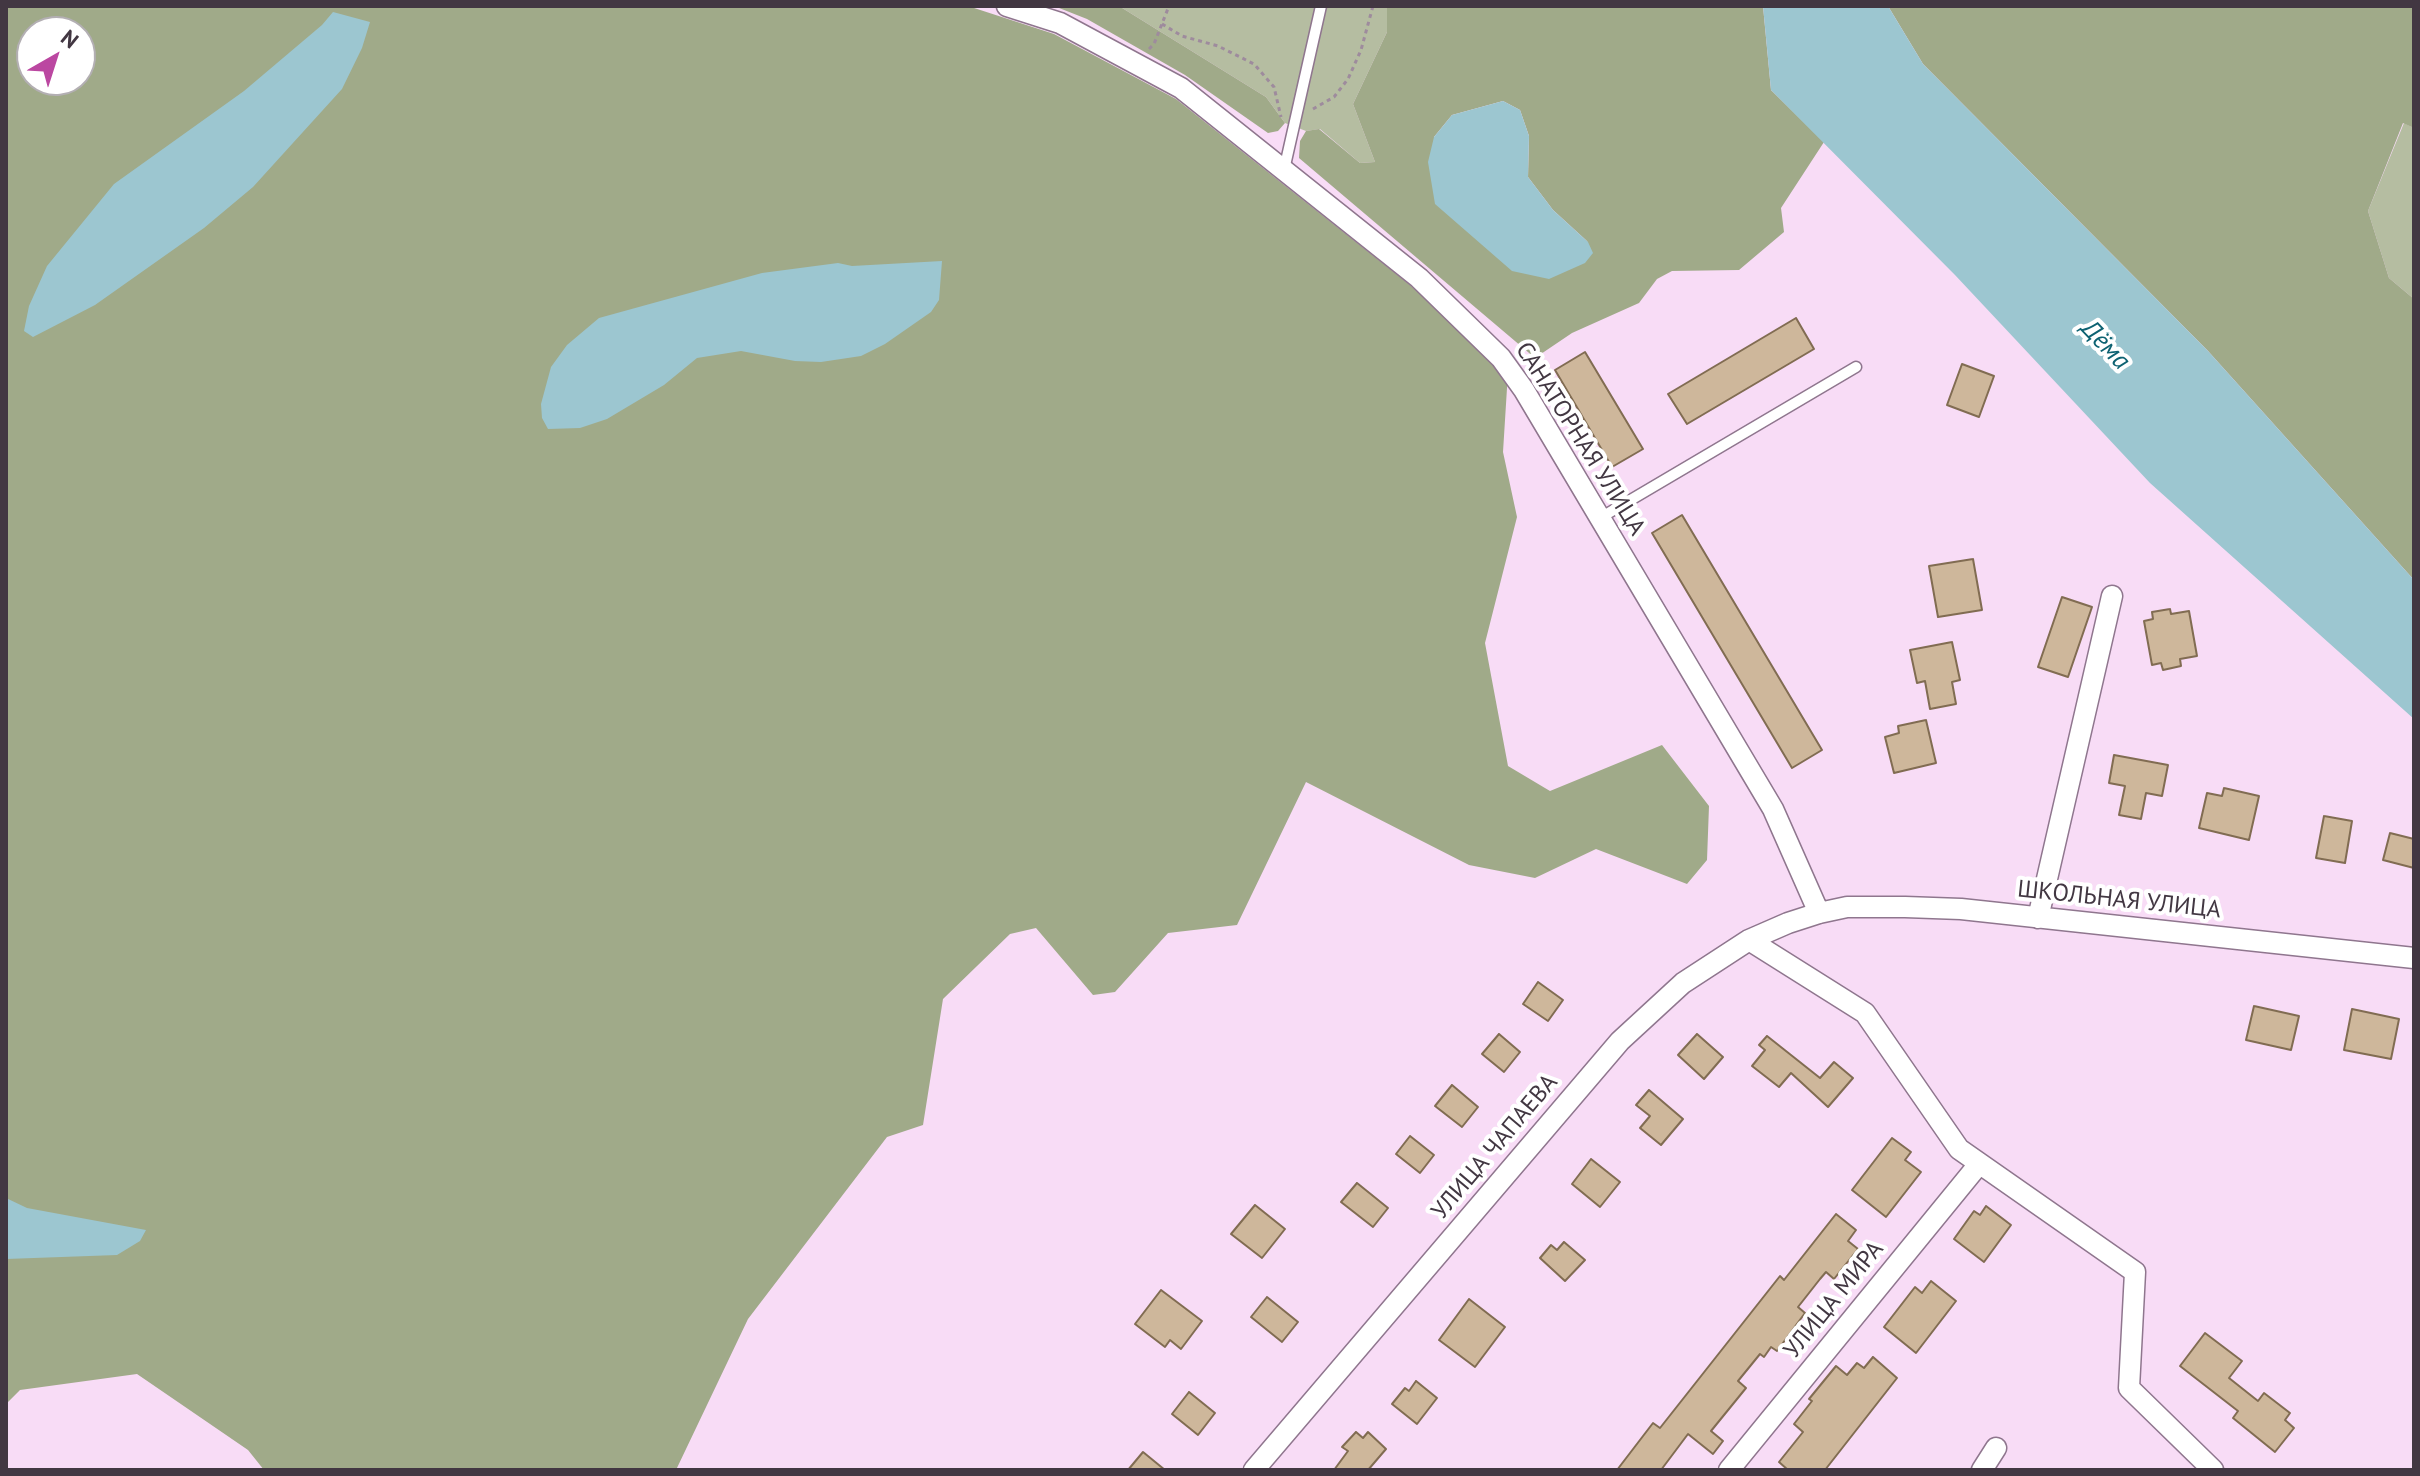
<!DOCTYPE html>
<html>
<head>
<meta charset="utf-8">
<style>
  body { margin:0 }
  #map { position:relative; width:2420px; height:1476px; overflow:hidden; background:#f8dcf6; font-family:"PT Sans",sans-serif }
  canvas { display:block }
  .frame { position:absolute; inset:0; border:8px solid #423742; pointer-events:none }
  .north { position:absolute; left:16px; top:16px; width:80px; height:80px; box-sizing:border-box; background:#fff; border:2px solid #b3afb3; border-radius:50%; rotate:39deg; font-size:22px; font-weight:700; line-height:32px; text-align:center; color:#423742 }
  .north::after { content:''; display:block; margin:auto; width:28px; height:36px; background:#bb47a1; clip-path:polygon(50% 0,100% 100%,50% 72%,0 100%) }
</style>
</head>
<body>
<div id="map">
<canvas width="2420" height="1476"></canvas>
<div class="frame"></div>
<div class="north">N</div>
</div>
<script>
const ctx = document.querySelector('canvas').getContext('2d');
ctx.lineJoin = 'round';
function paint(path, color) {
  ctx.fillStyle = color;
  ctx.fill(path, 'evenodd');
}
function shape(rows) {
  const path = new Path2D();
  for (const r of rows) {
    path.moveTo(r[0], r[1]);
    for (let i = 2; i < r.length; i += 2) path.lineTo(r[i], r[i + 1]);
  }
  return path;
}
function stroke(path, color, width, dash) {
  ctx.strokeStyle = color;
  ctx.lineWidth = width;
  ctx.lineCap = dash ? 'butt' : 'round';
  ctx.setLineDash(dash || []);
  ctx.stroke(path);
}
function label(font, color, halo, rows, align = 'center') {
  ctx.font = font + ' "PT Sans",sans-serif';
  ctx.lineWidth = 8;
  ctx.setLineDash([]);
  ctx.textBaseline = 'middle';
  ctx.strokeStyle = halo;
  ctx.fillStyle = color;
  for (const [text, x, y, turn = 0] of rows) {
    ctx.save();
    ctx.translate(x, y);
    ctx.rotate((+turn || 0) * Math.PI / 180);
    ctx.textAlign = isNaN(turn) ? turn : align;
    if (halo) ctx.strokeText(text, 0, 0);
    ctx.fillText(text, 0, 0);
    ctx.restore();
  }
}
const green = shape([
  [1119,6,1387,6,1387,32,1353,104,1375,162,1360,163,1320,129,1306,131,1285,123,1266,97],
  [2404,123,2414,128,2414,299,2389,278,2368,211]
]);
const forest = shape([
  [6,6,968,6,1054,34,1176,99,1410,285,1508,372,1503,452,1517,517,1485,643,1508,766,1550,791,1662,745,1709,806,1707,860,1687,884,1596,849,1535,878,1469,865,1306,782,1237,925,1168,933,1115,992,1093,995,1036,928,1010,934,943,999,923,1125,887,1137,748,1319,676,1470,264,1470,248,1450,137,1374,20,1390,6,1404],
  [32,32,80,32,80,80,32,80],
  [1054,6,1119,6,1266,97,1285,123,1278,131,1268,133,1185,75,1087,19],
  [1387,6,1763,6,1771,90,1824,142,1781,208,1784,232,1739,270,1672,271,1657,279,1639,303,1572,333,1535,358,1299,158,1300,141,1306,131,1319,129,1360,163,1375,162,1353,104,1387,32],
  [1503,101,1520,110,1529,136,1528,177,1553,210,1588,242,1434,137,1452,115],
  [1888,6,2414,6,2414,128,2403,123,2368,211,2389,278,2414,299,2414,580,2208,351,1923,64]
]);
const water = shape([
  [1763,6,1888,6,1923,64,2208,351,2414,580,2414,719,2150,483,1955,275,1771,90],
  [333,12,370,22,362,48,342,89,253,187,204,228,95,305,33,337,24,331,29,306,47,266,114,184,244,91,322,25],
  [1503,101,1520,110,1529,136,1528,177,1553,210,1588,242,1593,253,1585,263,1549,279,1512,271,1435,204,1428,162,1434,137,1452,115],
  [942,261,939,300,931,312,885,344,861,356,821,362,795,361,741,351,697,358,664,385,607,419,580,428,548,429,542,418,541,404,551,367,567,345,599,318,762,273,838,263,852,266],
  [6,1198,27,1208,146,1230,140,1241,117,1255,6,1259]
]);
const building = shape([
  [1796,318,1814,349,1687,424,1668,394,1796,318],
  [1585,352,1643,449,1612,467,1555,370,1585,352],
  [1962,364,1994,376,1979,417,1947,405,1962,364],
  [1682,515,1822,750,1792,768,1652,533,1682,515],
  [1973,559,1982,610,1938,617,1929,566,1973,559],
  [2062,597,2092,607,2068,677,2038,667,2062,597],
  [2170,609,2171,614,2189,611,2197,656,2180,659,2181,666,2163,670,2161,663,2152,665,2144,621,2153,619,2152,612,2170,609],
  [1952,642,1960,680,1952,682,1956,704,1930,709,1925,681,1917,683,1910,650,1952,642],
  [1926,720,1936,763,1894,773,1885,737,1899,733,1898,726,1926,720],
  [2114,755,2168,765,2162,796,2146,793,2141,819,2119,815,2125,786,2109,783,2114,755],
  [2224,788,2259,796,2249,840,2199,828,2207,793,2222,796,2224,788],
  [2324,816,2352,821,2345,863,2316,858,2324,816],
  [2390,833,2414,839,2414,868,2383,860,2390,833],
  [1538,982,1563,1000,1548,1021,1523,1004,1538,982],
  [2254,1006,2299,1016,2291,1050,2246,1040,2254,1006],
  [2352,1009,2399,1019,2391,1059,2344,1050,2352,1009],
  [1499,1034,1520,1052,1504,1072,1482,1054,1499,1034],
  [1697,1034,1723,1057,1704,1079,1678,1055,1697,1034],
  [1767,1036,1820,1078,1834,1062,1853,1078,1828,1107,1791,1073,1779,1087,1752,1066,1765,1050,1759,1045,1767,1036],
  [1452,1085,1478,1107,1462,1127,1435,1106,1452,1085],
  [1649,1090,1683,1119,1661,1145,1640,1128,1650,1116,1636,1105,1649,1090],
  [1410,1136,1434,1155,1420,1173,1396,1154,1410,1136],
  [1892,1138,1911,1152,1905,1160,1921,1172,1886,1217,1852,1190,1892,1138],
  [1591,1159,1620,1182,1600,1207,1572,1184,1591,1159],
  [1357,1183,1388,1208,1373,1227,1341,1202,1357,1183],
  [1255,1205,1285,1229,1262,1258,1231,1234,1255,1205],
  [1986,1206,2011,1225,1984,1262,1954,1239,1974,1211,1980,1215,1986,1206],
  [1836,1214,1856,1230,1848,1241,1858,1249,1834,1279,1826,1272,1820,1279,1798,1307,1805,1313,1777,1351,1771,1347,1764,1357,1760,1354,1738,1381,1746,1388,1711,1431,1723,1441,1713,1454,1688,1434,1661,1470,1617,1470,1653,1423,1660,1428,1780,1276,1784,1280,1836,1214],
  [1564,1242,1585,1260,1565,1281,1540,1258,1551,1245,1557,1250,1564,1242],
  [1931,1281,1956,1301,1916,1353,1884,1327,1915,1287,1922,1293,1931,1281],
  [1161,1290,1202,1321,1181,1349,1170,1340,1165,1347,1135,1324,1161,1290],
  [1267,1297,1298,1322,1282,1342,1251,1317,1267,1297],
  [1469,1299,1505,1327,1475,1367,1439,1340,1469,1299],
  [2205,1333,2242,1361,2229,1378,2258,1401,2264,1393,2290,1413,2285,1420,2294,1428,2275,1452,2233,1418,2238,1411,2180,1366,2205,1333],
  [1873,1357,1897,1378,1825,1470,1788,1470,1779,1462,1803,1432,1794,1424,1812,1401,1809,1399,1836,1366,1847,1375,1857,1363,1864,1368,1873,1357],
  [1416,1381,1437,1398,1417,1424,1392,1404,1405,1388,1409,1391,1416,1381],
  [1189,1392,1215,1413,1198,1435,1172,1414,1189,1392],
  [1356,1432,1363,1438,1368,1432,1386,1449,1368,1470,1334,1470,1348,1451,1342,1447,1356,1432],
  [1143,1452,1165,1470,1128,1470,1143,1452]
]);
const path = shape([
  [1162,24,1182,36,1218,46,1254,64,1274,87,1281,117],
  [1149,49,1154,44,1169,6],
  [1313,109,1334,97,1348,79,1361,50,1373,6]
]);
const service = shape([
  [1284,170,1321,6],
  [1600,518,1856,367]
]);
const minor = shape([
  [1007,6,1060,23,1181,88,1419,278,1501,358,1524,390,1773,809,1819,913],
  [2038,918,2112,596],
  [1749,940,1865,1013,1959,1149,2135,1272,2129,1388,2213,1470],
  [1254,1470,1620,1041,1683,983,1749,940,1788,923,1819,913,1847,907,1905,907,1961,909,2414,958],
  [1729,1470,1979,1164],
  [1982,1470,1996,1448]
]);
const streetNames = [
  ["САНАТОРНАЯ УЛИЦА",1580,439,58],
  ["ШКОЛЬНАЯ УЛИЦА",2119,900,6],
  ["УЛИЦА ЧАПАЕВА",1495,1147,-50],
  ["УЛИЦА МИРА",1834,1300,-51]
];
const waterNames = [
  ["Дёма",2105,345,46]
];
paint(green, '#b5bda1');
paint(forest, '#a0aa89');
paint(water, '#9cc6d0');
paint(building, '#ceb79b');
stroke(building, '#816c52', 2);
stroke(service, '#8f768e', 13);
stroke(minor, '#8f768e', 23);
stroke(path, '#9e8b9d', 3, [4, 4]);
stroke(service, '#fff', 10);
stroke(minor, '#fff', 20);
label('24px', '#423742', '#fff', streetNames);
label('italic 26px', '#0d6272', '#fff', waterNames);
</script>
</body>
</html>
